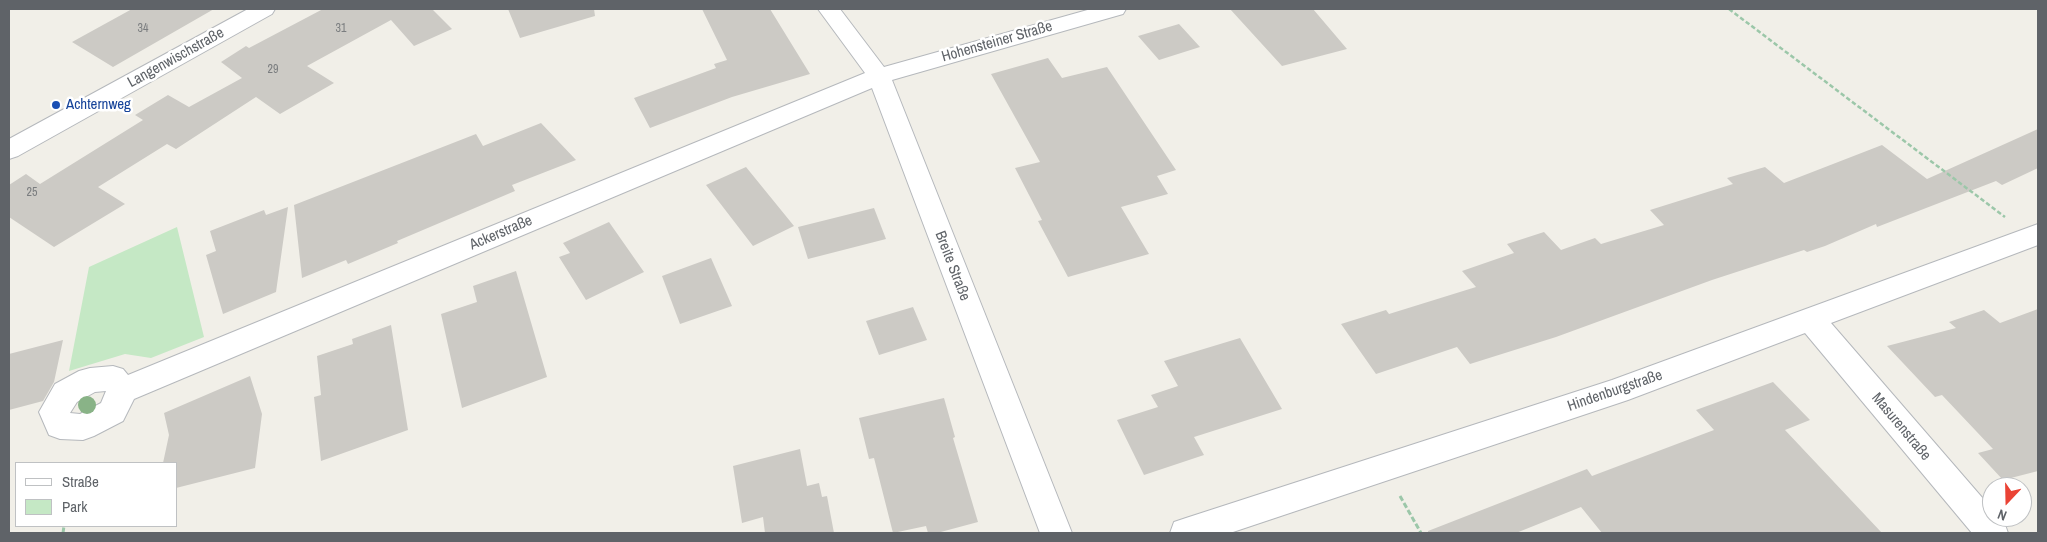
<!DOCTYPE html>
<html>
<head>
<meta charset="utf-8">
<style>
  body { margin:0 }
  #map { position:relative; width:2047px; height:542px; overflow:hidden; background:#f1efe8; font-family:"Archivo Narrow",sans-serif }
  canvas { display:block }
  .frame { position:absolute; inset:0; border:10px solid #5f6368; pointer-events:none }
  .legend { position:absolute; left:15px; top:462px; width:162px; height:65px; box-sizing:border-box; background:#fff; border:1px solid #bfc1c3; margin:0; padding:6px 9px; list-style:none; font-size:15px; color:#5f6368 }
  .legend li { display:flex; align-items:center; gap:10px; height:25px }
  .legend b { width:25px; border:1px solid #bfc1c3 }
  .north { position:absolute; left:1982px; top:477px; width:50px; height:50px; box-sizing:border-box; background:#fff; border:1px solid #bfc1c3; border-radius:50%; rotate:201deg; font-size:14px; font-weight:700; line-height:20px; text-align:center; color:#5f6368 }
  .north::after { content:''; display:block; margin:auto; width:18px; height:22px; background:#ea4335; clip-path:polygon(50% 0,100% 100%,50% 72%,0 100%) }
</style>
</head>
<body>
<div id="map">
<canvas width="2047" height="542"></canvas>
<div class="frame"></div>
<ul class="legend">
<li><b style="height:6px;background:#fff"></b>Straße</li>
<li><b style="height:14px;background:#c5e8c5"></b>Park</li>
</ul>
<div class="north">N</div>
</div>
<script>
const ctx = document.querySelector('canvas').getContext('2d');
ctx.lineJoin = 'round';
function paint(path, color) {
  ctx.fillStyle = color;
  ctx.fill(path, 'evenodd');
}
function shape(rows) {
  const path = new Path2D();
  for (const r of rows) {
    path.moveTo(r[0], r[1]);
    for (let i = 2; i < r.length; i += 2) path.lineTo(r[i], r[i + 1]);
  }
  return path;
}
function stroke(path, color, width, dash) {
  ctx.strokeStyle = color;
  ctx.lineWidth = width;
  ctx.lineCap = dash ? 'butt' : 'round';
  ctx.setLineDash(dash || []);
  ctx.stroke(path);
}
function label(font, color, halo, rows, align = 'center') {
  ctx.font = font + ' "Archivo Narrow",sans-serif';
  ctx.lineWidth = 5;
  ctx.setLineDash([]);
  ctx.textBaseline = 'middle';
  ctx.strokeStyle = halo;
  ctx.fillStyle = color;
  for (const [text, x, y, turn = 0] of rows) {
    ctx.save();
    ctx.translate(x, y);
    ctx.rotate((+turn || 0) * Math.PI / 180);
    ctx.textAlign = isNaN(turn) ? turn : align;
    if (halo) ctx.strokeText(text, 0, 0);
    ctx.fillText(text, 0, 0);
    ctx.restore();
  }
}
const green = shape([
  [177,227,204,337,151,358,125,354,69,371,89,267]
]);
const building = shape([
  [132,9,214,9,113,67,72,42],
  [323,9,432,9,452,29,414,46,391,20,307,66,334,83,280,114,256,97,176,149,167,144,98,187,125,204,54,247,9,217,9,185,26,174,40,184,143,120,135,115,168,95,189,107,242,78,221,62,246,46,249,48],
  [508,9,594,9,595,16,520,38],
  [702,9,770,9,810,74,732,97,650,128,634,98,716,68,714,64,727,60],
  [1230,9,1313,9,1347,49,1282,66],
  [1179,24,1200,47,1159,60,1138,36],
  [1048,58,1062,78,1107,67,1176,170,1157,176,1168,194,1121,207,1149,254,1068,277,1038,221,1042,220,1015,168,1040,162,991,74],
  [541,123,576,160,512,185,515,191,397,241,398,243,348,264,346,260,302,278,294,205,476,134,483,146],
  [2038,129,2038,168,2002,185,1996,181,1877,227,1876,224,1825,246,1807,252,1804,250,1712,280,1556,337,1470,364,1457,347,1376,374,1341,324,1386,310,1389,314,1476,287,1462,271,1514,253,1507,244,1544,232,1561,250,1595,238,1601,244,1664,225,1650,210,1733,184,1727,178,1765,167,1784,183,1882,145,1927,179],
  [746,167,794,226,753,246,706,185],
  [288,207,276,292,223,314,206,255,216,251,210,231,264,210,266,215],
  [874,208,886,239,808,259,798,227],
  [609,222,644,272,586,300,559,257,570,253,563,243],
  [711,258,732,306,680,324,662,276],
  [516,271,547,377,462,408,441,314,477,302,473,286],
  [913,307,927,340,879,355,866,321],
  [2038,309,2038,471,2003,480,1978,453,1993,449,1942,395,1935,397,1887,346,1956,328,1949,322,1984,310,2000,323],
  [391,325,408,430,321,461,314,397,321,395,317,356,353,344,352,339],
  [1240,338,1282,409,1194,437,1204,455,1144,475,1117,420,1158,407,1151,395,1178,386,1164,361],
  [63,340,54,382,43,401,9,410,9,354],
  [250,376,262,414,255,468,176,488,176,463,163,463,169,435,164,413],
  [1773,382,1810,420,1785,430,1882,533,1602,533,1581,507,1516,533,1428,533,1428,531,1587,469,1592,476,1714,430,1696,410],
  [944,398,955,437,953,438,978,522,937,533,928,533,926,526,893,533,874,458,869,459,859,418],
  [800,449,807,486,819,483,822,497,827,496,834,533,765,533,763,517,742,523,733,466]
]);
const pathFar1 = shape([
  [1729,9,2005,217]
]);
const path = shape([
  [1400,496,1421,533],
  [63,533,64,526]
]);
const minor = shape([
  [248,9,275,9,272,14,18,156,9,159,9,139,248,9],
  [818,9,840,9,884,67,1091,9,1126,9,1123,14,892,80,1072,533,1040,533,872,88,134,399,123,421,94,436,83,440,60,439,49,435,39,412,55,384,79,371,90,368,113,366,123,369,128,375,865,73,818,9],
  [106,391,101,403,80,414,70,413,77,402,95,392,106,391],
  [2038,224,2038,245,1831,323,1992,509,1992,517,1999,517,2004,522,2008,533,1972,533,1805,333,1628,400,1230,533,1170,533,1174,522,1186,518,1612,380,2038,224]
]);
const trees = [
  [87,405]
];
const markers = [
  [56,105,5,"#1a4fb4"]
];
const numberNames = [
  ["34",143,29],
  ["31",341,29],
  ["29",273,70],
  ["25",32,193]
];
const streetNames = [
  ["Hohensteiner Straße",997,42,-16],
  ["Langenwischstraße",176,58,-29],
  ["Ackerstraße",501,233,-23],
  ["Breite Straße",952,266,69],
  ["Hindenburgstraße",1615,391,-19],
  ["Masurenstraße",1901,427,50]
];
const transitNames = [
  ["Achternweg",66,105]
];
paint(green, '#c5e8c5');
paint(building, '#cccac5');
stroke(minor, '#b5b8bc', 2);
stroke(pathFar1, '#9cc7a9', 2.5, [4.5, 2.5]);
stroke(path, '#9cc7a9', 3, [5.5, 2.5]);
paint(minor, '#fff');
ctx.fillStyle = '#89b387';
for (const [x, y] of trees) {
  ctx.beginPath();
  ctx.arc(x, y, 9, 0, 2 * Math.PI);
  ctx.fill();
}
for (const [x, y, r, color] of markers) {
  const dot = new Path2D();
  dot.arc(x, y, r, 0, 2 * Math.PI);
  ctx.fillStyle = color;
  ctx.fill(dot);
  stroke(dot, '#fff', 2);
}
label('12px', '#7a7d7f', null, numberNames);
label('15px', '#5f6368', '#fff', streetNames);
label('15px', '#164399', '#fff', transitNames, 'left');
</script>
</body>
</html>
